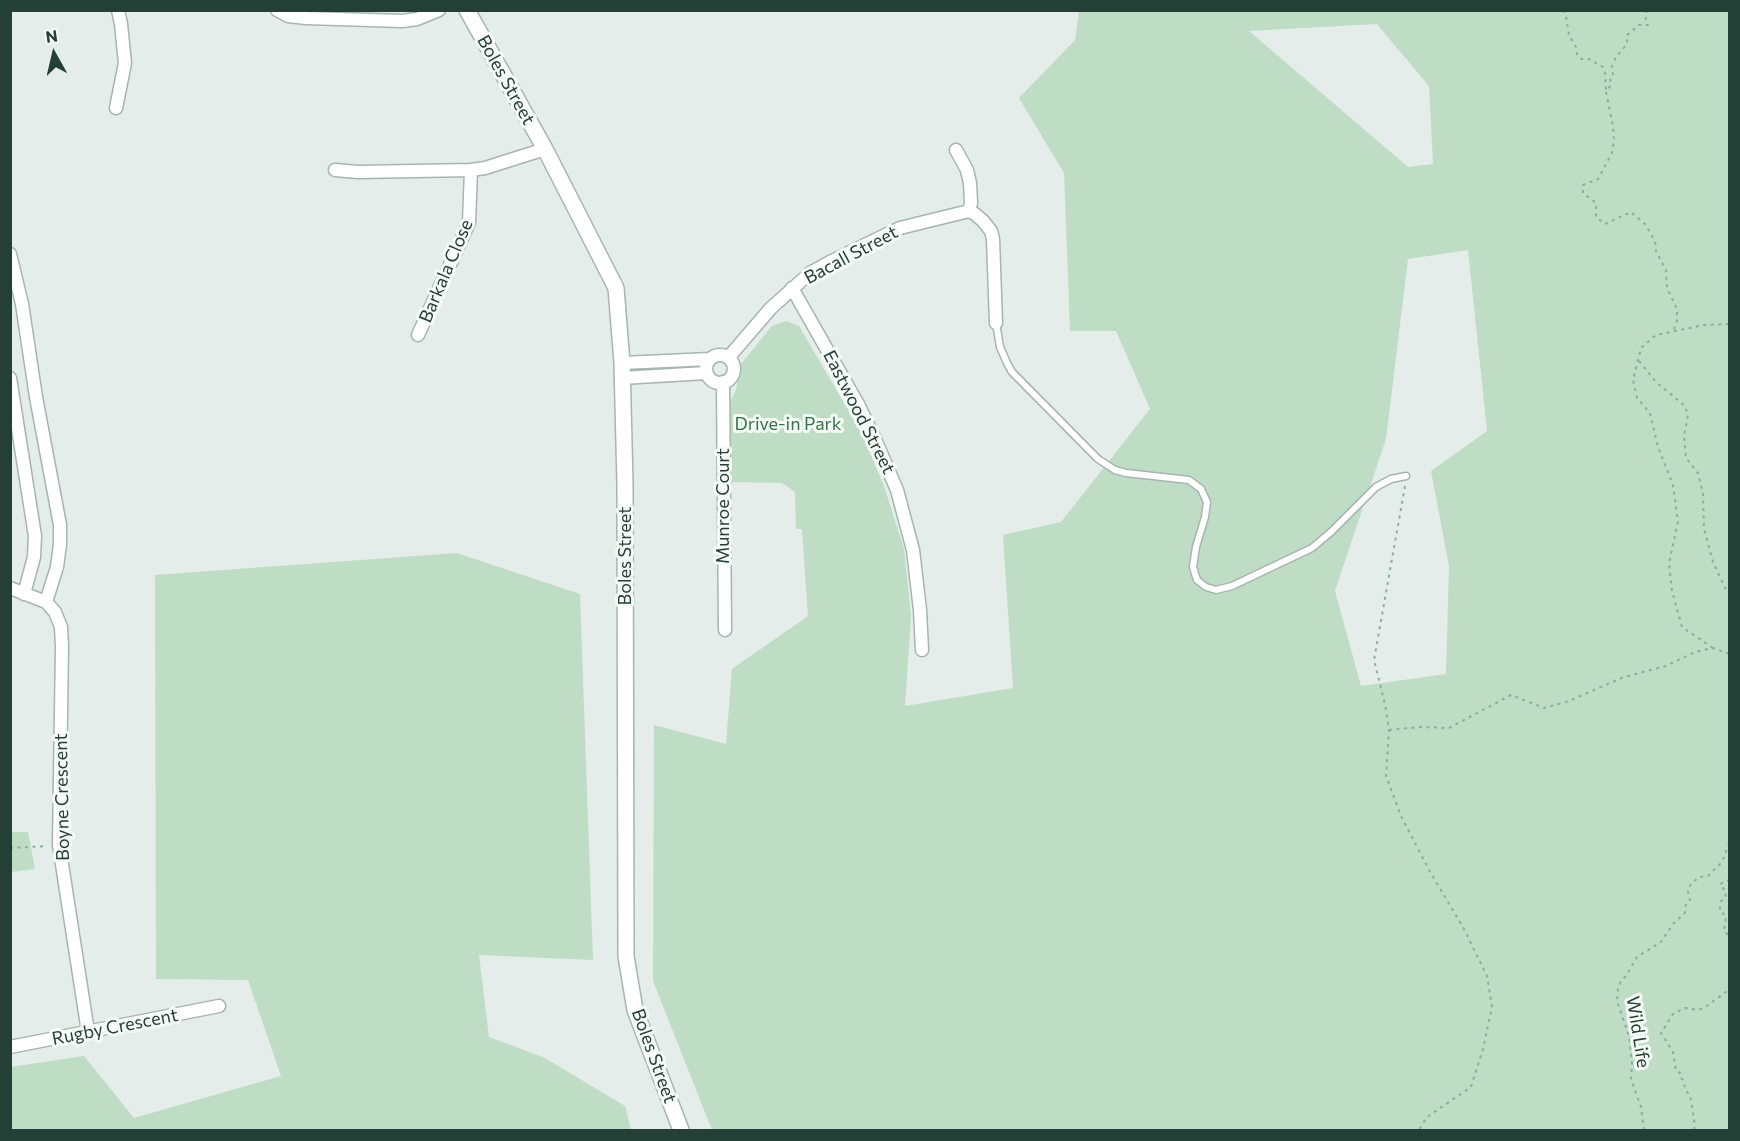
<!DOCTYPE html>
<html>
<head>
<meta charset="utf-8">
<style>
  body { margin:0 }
  #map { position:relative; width:1740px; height:1141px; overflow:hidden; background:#e4ede9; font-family:Commissioner,sans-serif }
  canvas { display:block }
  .frame { position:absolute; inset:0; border:12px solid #243f35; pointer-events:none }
  .north { position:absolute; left:24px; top:24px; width:60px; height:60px; -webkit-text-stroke:4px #f5faf7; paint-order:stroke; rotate:352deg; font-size:16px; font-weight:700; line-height:24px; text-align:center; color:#243f35 }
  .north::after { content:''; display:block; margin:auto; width:21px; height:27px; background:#243f35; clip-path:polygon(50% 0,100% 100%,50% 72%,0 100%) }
</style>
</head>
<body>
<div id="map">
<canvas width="1740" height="1141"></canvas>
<div class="frame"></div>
<div class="north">N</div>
</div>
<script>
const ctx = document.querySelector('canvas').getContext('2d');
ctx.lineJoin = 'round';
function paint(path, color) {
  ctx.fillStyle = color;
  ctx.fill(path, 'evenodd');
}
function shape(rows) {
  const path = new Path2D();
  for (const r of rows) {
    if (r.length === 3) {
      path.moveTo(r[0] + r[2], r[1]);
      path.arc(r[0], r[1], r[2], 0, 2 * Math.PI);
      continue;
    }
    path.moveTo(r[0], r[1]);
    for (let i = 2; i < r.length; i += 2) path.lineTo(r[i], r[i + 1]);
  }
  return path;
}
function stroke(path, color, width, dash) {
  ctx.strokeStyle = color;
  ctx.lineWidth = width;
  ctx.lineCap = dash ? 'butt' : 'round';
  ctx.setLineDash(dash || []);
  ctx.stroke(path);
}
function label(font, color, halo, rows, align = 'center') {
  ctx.font = font + ' Commissioner,sans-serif';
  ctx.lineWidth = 6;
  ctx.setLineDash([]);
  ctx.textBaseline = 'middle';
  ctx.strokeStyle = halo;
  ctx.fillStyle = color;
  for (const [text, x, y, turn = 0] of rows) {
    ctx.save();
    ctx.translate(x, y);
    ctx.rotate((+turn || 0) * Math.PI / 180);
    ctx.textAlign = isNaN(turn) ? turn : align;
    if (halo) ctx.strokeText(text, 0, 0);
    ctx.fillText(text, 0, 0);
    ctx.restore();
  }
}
const green = shape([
  [1079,11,1729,11,1729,1130,712,1130,653,981,654,725,726,744,732,669,808,616,802,529,796,529,795,492,782,483,730,482,727,421,730,402,736,390,740,365,772,326,786,321,799,326,861,432,884,486,904,549,911,616,905,706,1013,688,1003,535,1061,522,1150,409,1116,331,1070,331,1064,173,1019,98,1075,40],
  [1377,24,1429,86,1433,164,1408,167,1249,31],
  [1468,250,1487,431,1431,471,1449,566,1446,674,1361,686,1335,591,1386,439,1408,259],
  [457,553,580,594,593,960,479,955,489,1037,545,1058,625,1106,631,1130,11,1130,11,1067,84,1056,134,1118,281,1076,248,980,156,979,155,575],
  [11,832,28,832,35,869,11,872]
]);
const path = shape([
  [1563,10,1566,16,1569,35,1576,47,1577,54,1581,59,1589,59,1603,67,1605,71,1606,90],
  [1647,10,1645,16,1648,25,1639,25,1627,35,1627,44,1616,57,1612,66,1613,74,1610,78,1611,85,1606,92,1613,126,1614,139,1612,153,1598,179,1583,185,1583,193,1596,203,1596,217,1605,224,1631,212,1645,224,1655,241,1656,251,1666,270,1667,288,1677,309,1677,321,1673,332],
  [1639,361,1656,382,1685,406,1688,415,1684,436,1686,458,1698,473,1703,494,1704,529,1713,562,1725,588,1730,593],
  [1405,486,1374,660,1385,704,1389,730,1386,776,1401,816,1429,870,1464,929,1487,976,1492,1007,1483,1049,1471,1087,1427,1117,1419,1130],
  [1713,648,1682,627,1672,591,1669,563,1678,522,1673,485,1658,447,1650,413,1637,398,1633,380,1641,348,1656,335,1704,325,1730,324],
  [1389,730,1421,727,1449,728,1511,695,1544,708,1569,701,1624,677,1666,666,1695,652,1713,648,1730,654],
  [10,848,47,846],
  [1730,880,1720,884,1726,892,1725,898,1720,902,1720,911,1726,916,1724,931,1730,937],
  [1644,1130,1641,1107,1631,1079,1632,1064,1629,1036,1617,1001,1618,989,1621,981,1626,976,1637,957,1661,942,1673,924,1685,913,1686,904,1690,900,1688,892,1691,883,1700,877,1708,876,1722,862,1730,841],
  [1694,1130,1695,1126,1690,1095,1686,1091,1683,1080,1680,1077,1680,1073,1676,1071,1673,1052,1661,1033,1673,1014,1685,1008,1698,1010,1704,1008,1726,992,1730,986]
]);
const service = shape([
  [996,323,1000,347,1007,363,1012,372,1098,459,1115,470,1126,473,1189,480,1201,489,1207,502,1205,517,1196,547,1193,567,1197,580,1206,587,1216,590,1232,586,1312,548,1331,532,1376,487,1391,479,1406,476]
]);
const minor = shape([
  [277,10,288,16,306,18,402,21,417,19,439,10],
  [116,108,125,63,121,24,118,10],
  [956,150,967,170,970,183,971,203,969,211],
  [335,170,358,172,471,170,485,168,545,149],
  [969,211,975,214,983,221,991,231,993,239,996,323],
  [10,254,22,304,36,397,60,525,60,544,57,567,46,602],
  [792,288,859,406,874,437,897,490,913,550,920,610,922,650],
  [418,335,469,223,471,170],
  [720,369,14],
  [728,358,771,308,810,273,830,262,900,228,969,211],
  [622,363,710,359],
  [10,378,35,536,34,557,24,594],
  [622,378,706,373],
  [723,382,725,630],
  [10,588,46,602,55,612,61,627,62,646,59,845,88,1032],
  [10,1047,219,1006]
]);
const tertiary = shape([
  [467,10,545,149,616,288,622,363,625,484,626,956,635,1010,681,1130]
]);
const streetNames = [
  ["Boles Street",506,80,61],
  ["Bacall Street",851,255,-28],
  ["Barkala Close",446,271,-67],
  ["Eastwood Street",859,412,63],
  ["Munroe Court",723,506,-90],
  ["Boles Street",625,556,-90],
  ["Boyne Crescent",62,797,-91],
  ["Rugby Crescent",115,1027,-11],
  ["Wild Life",1638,1032,81],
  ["Boles Street",654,1056,70]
];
const parkNames = [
  ["Drive-in Park",788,424]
];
paint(green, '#beddc4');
stroke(service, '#a7b5af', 9);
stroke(minor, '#a7b5af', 15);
stroke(tertiary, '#a7b5af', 18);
stroke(path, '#86b09f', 2, [3, 4.5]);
stroke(service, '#fff', 6);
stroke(minor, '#fff', 12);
stroke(tertiary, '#fff', 15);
label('18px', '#243f35', '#f5faf7', streetNames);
label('18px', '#307445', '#f5faf7', parkNames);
</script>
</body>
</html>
